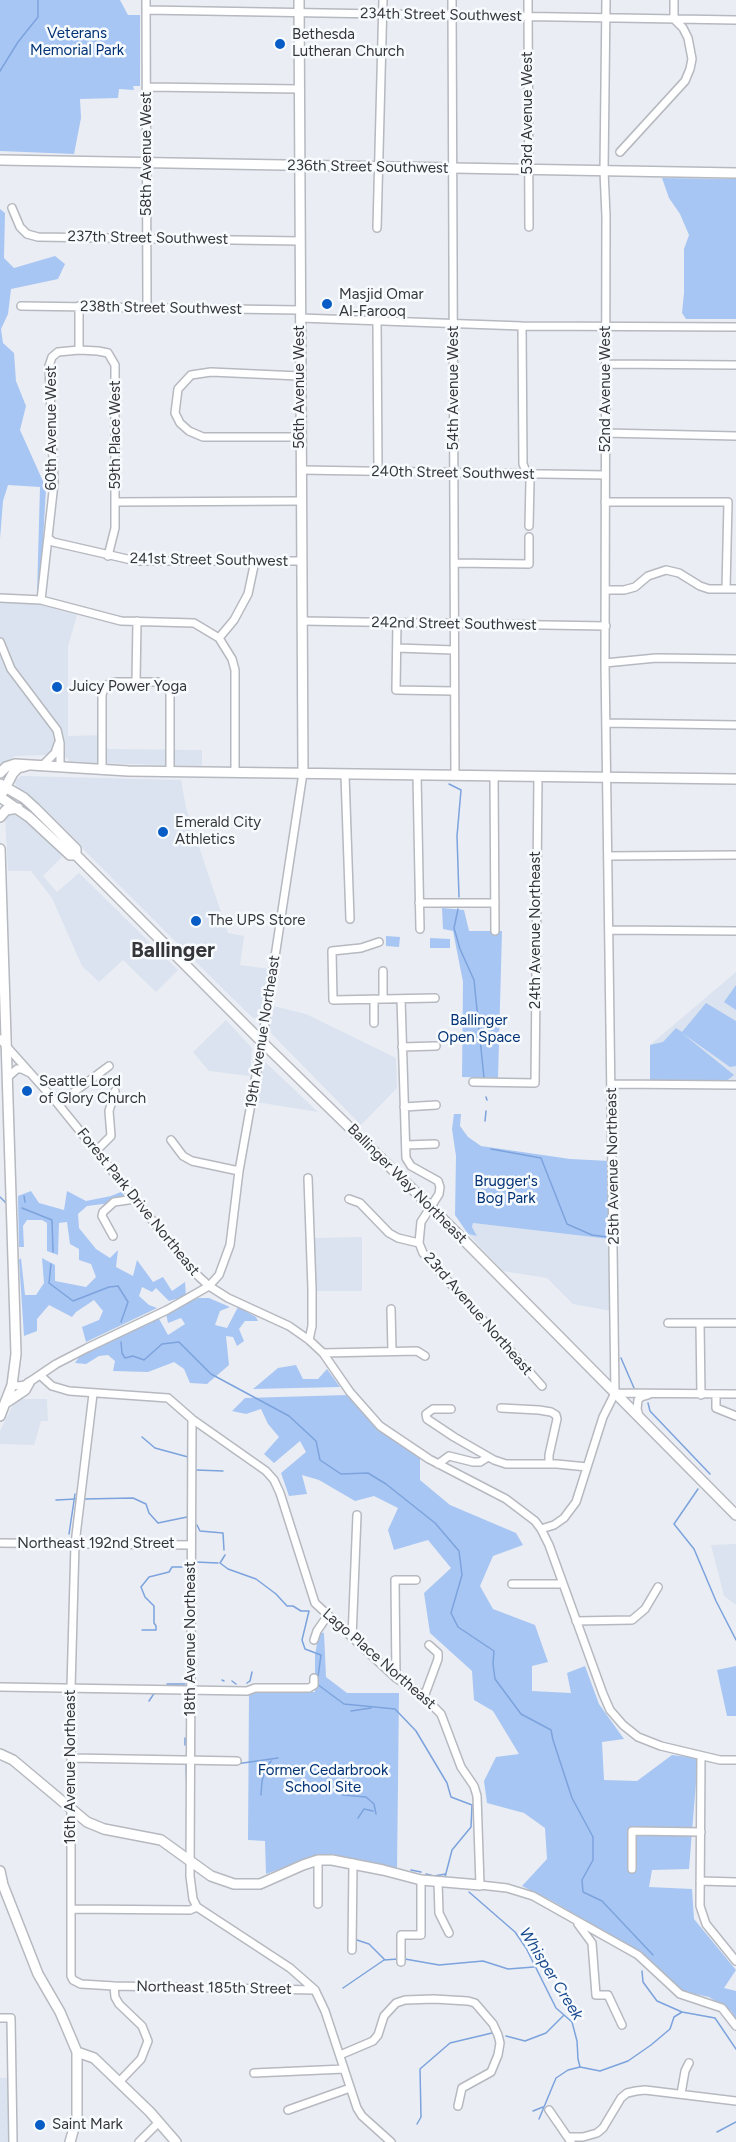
<!DOCTYPE html>
<html>
<head>
<meta charset="utf-8">
<style>
  body { margin:0 }
  canvas { display:block; background:#eaedf3 }
</style>
</head>
<body>
<canvas width="736" height="2142"></canvas>
<script>
const ctx = document.querySelector('canvas').getContext('2d');
ctx.lineJoin = 'round';
function paint(path, color) {
  ctx.fillStyle = color;
  ctx.fill(path, 'evenodd');
}
function shape(rows) {
  const path = new Path2D();
  for (const r of rows) {
    path.moveTo(r[0], r[1]);
    for (let i = 2; i < r.length; i += 2) path.lineTo(r[i], r[i + 1]);
  }
  return path;
}
function stroke(path, color, width, dash) {
  ctx.strokeStyle = color;
  ctx.lineWidth = width;
  ctx.lineCap = dash ? 'butt' : 'round';
  ctx.setLineDash(dash || []);
  ctx.stroke(path);
}
function label(font, color, halo, rows, align = 'center') {
  ctx.font = font + ' Figtree,sans-serif';
  ctx.lineWidth = 5;
  ctx.setLineDash([]);
  ctx.textBaseline = 'middle';
  ctx.strokeStyle = halo;
  ctx.fillStyle = color;
  for (const [text, x, y, turn = 0] of rows) {
    ctx.save();
    ctx.translate(x, y);
    ctx.rotate((+turn || 0) * Math.PI / 180);
    ctx.textAlign = isNaN(turn) ? turn : align;
    if (halo) ctx.strokeText(text, 0, 0);
    ctx.fillText(text, 0, 0);
    ctx.restore();
  }
}
const built = shape([
  [0,601,37,604,77,615,68,646,68,736,107,735,107,749,202,750,202,766,93,763,69,761,68,758,46,755,15,756,0,765],
  [21,776,181,780,186,808,228,933,244,936,240,965,269,969,261,1013,257,1018,253,1018,219,985,38,804,16,788,15,781],
  [12,811,21,815,39,831,62,857,43,876,57,892,79,873,178,970,156,992,123,960,99,982,82,966,52,898,31,871,8,871,5,816],
  [736,972,736,1081,650,1081,650,1045],
  [273,1006,306,1014,396,1058,397,1088,361,1125,269,1031],
  [226,1020,252,1048,250,1076,209,1071,193,1052],
  [263,1060,318,1112,256,1102],
  [473,1223,610,1239,611,1311,573,1304,547,1278,503,1271,468,1234,477,1236,472,1227],
  [362,1237,362,1291,314,1291,314,1238],
  [16,1399,47,1399,48,1421,41,1421,34,1445,0,1444,0,1431],
  [736,1544,736,1605,724,1596,711,1545],
  [0,2078,13,2078,13,2142,0,2142]
]);
const green = shape([
  [0,0,120,0,128,15,140,15,140,86,133,86,134,90,119,89,118,98,80,99,81,118,74,154,0,151],
  [662,178,736,179,736,319,686,319,682,313,684,293,684,249,689,235,680,214,669,198],
  [0,209,5,213,4,258,14,268,55,256,65,264,58,279,11,289,8,314,1,329,3,343,14,353,16,381,26,406,20,430,46,488,40,594,37,594,40,487,8,485,3,501,0,539],
  [442,908,464,910,469,931,502,931,498,1078,462,1077,463,982,453,931,443,929],
  [386,936,400,937,399,947,386,946],
  [430,938,450,939,450,948,430,948],
  [736,985,736,1010,724,1002],
  [706,1003,736,1021,736,1066,730,1067,682,1033,734,1075,725,1082,650,1081,650,1045,663,1042,676,1028,682,1032],
  [454,1114,461,1114,460,1126,468,1137,481,1146,570,1159,610,1161,611,1180,607,1184,610,1239,473,1223,472,1227,477,1236,468,1234,455,1215,456,1156,452,1129],
  [31,1191,39,1203,64,1210,67,1191,86,1201,111,1196,123,1191,126,1203,116,1206,103,1204,87,1206,78,1214,79,1228,96,1249,110,1258,118,1250,116,1267,133,1276,137,1260,153,1282,163,1277,172,1291,185,1282,186,1296,169,1301,156,1288,152,1292,142,1287,139,1296,149,1305,157,1308,86,1342,82,1327,99,1320,103,1311,94,1300,76,1312,72,1317,49,1305,37,1319,37,1331,24,1336,19,1260,21,1258,25,1295,36,1295,44,1283,42,1258,55,1265,55,1281,86,1287,96,1277,91,1264,79,1260,79,1249,70,1244,67,1222,59,1223,58,1255,47,1251,47,1223,42,1220,27,1220,23,1226,24,1247,19,1247,18,1196],
  [198,1298,209,1298,230,1307,220,1311,215,1325,227,1328,238,1307,256,1317,258,1321,245,1321,239,1329,244,1341,237,1346,233,1337,226,1336,229,1365,207,1384,190,1383,184,1369,174,1362,148,1372,113,1371,115,1361,108,1355,99,1356,86,1364,75,1363,80,1356,109,1340,158,1317,168,1335,185,1324,181,1318,168,1323,166,1313],
  [296,1365,303,1379,318,1379,327,1369,340,1387,253,1389,278,1368],
  [348,1395,365,1416,420,1458,420,1480,450,1505,516,1533,523,1545,493,1556,480,1586,493,1609,535,1625,548,1662,532,1666,532,1691,571,1693,567,1673,585,1666,599,1704,624,1739,602,1742,604,1780,637,1781,672,1755,698,1758,689,1869,652,1870,649,1887,692,1889,694,1919,736,1970,724,1988,736,1991,736,2019,731,2011,709,1997,681,1991,636,1950,552,1901,522,1886,547,1859,545,1828,524,1813,487,1803,484,1781,496,1757,519,1754,493,1711,474,1700,472,1671,430,1633,424,1593,451,1568,428,1540,394,1550,388,1530,398,1508,374,1496,355,1501,319,1480,302,1475,307,1494,289,1496,281,1473,306,1452,300,1441,274,1463,264,1454,279,1437,268,1424,261,1409,246,1414,232,1411,245,1398],
  [319,1632,324,1633,326,1677,347,1693,399,1693,397,1870,327,1854,318,1855,266,1874,265,1841,248,1840,249,1692,315,1692,315,1655],
  [736,1666,736,1716,727,1716,717,1670]
]);
const stream = shape([
  [0,71,18,42,38,17,38,0],
  [449,784,461,790,457,836,459,897],
  [458,909,454,928,460,949,474,980,484,1078],
  [486,1097,487,1100],
  [485,1121,486,1111],
  [491,1149,541,1158,567,1224,592,1235,608,1237],
  [24,1196,25,1202],
  [0,1197,6,1203],
  [22,1208,52,1220,53,1252],
  [51,1264,49,1283,73,1301,109,1287,118,1286,128,1302,121,1322],
  [121,1342,122,1353,125,1358,133,1356,144,1360,162,1344,179,1342,211,1374,289,1416,316,1441,320,1460,341,1474,368,1473,386,1484,435,1523,459,1551,462,1575,451,1613,458,1627,494,1651,493,1664,495,1679,521,1714,551,1730,553,1740,572,1798,593,1837,593,1860,582,1880,583,1892,602,1901,653,1955],
  [621,1358,634,1388],
  [648,1403,650,1411,710,1474],
  [142,1437,155,1448,188,1457],
  [196,1470,223,1471],
  [698,1489,674,1524,694,1549,716,1601,736,1640],
  [84,1499,133,1498,146,1504,149,1513,158,1523,187,1517],
  [56,1500,76,1499],
  [197,1525,200,1531,223,1533,224,1550],
  [69,1534,75,1494],
  [225,1555,220,1563,228,1569,256,1579,276,1594,287,1606,293,1606,301,1611,309,1611,302,1640,305,1649,321,1655,317,1684,344,1704,395,1709,416,1731,447,1783,451,1797,472,1805,471,1827,452,1850,445,1877],
  [195,1562,218,1563],
  [142,1630,156,1630,156,1626,154,1623,154,1606,145,1597,141,1587,149,1577,169,1572,172,1567,187,1567,187,1562],
  [187,1662,187,1651],
  [222,1680,224,1681],
  [232,1681,236,1684],
  [247,1683,250,1681,252,1672],
  [167,1684,185,1684],
  [149,1701,155,1692],
  [351,1711,371,1708],
  [185,1745,185,1738],
  [186,1764,187,1790],
  [236,1764,278,1758],
  [261,1795,262,1781,266,1768,271,1761],
  [343,1795,366,1797,374,1804,376,1814],
  [358,1818,364,1809,373,1811],
  [411,1870,421,1872],
  [426,1874,434,1876,446,1874],
  [469,1892,515,1932,526,1948,556,2008,572,2022,577,2041,578,2059,580,2067,600,2071,628,2061,651,2045,670,2029,674,2017,682,2012],
  [357,1940,369,1944,385,1960],
  [405,1959,439,1965,483,1961,508,1969,534,1967],
  [642,1971,643,1982,657,2001,682,2012,715,2018,736,2049],
  [343,1988,384,1960,398,1959],
  [506,2036,525,2041,546,2033,564,2015],
  [533,2111,543,2107],
  [539,2119,556,2078,568,2070,580,2067],
  [417,2124,421,2117,420,2069,450,2043,492,2033],
  [717,2132,736,2122]
]);
const minor = shape([
  [146,0,147,307],
  [452,0,455,776],
  [528,0,529,227],
  [146,10,736,20],
  [147,87,299,89],
  [620,152,685,81,690,69,692,59,688,38,683,28,674,19,674,0],
  [12,208,20,227,27,234,38,237,300,241],
  [377,228,383,0],
  [21,306,300,310],
  [79,306,79,350,98,351,108,353,115,365,115,528,108,556],
  [300,318,522,326,736,327],
  [377,321,378,472],
  [522,326,523,464,530,481,529,526],
  [606,364,736,365],
  [299,376,211,372,191,375,178,389,175,413,180,423,189,431,203,437,300,437],
  [605,433,736,436],
  [301,470,605,475],
  [116,502,300,501],
  [605,502,728,502,726,589],
  [48,538,53,542,136,561,302,561],
  [454,563,529,564,529,537],
  [605,590,624,590,635,587,648,576,666,570,679,573,700,586,709,589,736,589],
  [0,598,41,600,121,621,194,623,219,638,232,659,235,670,235,772],
  [41,600,54,483,49,366,52,357,58,352,79,350],
  [137,621,136,682,158,682,166,686,170,693,170,772],
  [302,621,606,626],
  [397,622,396,690,454,691],
  [219,638,234,620,248,594,255,561],
  [0,642,11,669,57,730,60,743,60,767],
  [397,648,454,650],
  [605,663,656,658,736,659],
  [606,723,736,725],
  [42,766,55,753,58,744],
  [102,770,102,695,105,686,113,682,136,682],
  [345,775,350,919],
  [417,775,420,929],
  [494,776,495,931],
  [608,856,736,855],
  [419,903,495,903],
  [609,930,736,931],
  [379,942,361,948,332,951,333,1000,435,998],
  [383,971,383,999],
  [374,999,374,1023],
  [401,999,406,1158,411,1166,438,1181,440,1187,439,1194,421,1222,419,1243,423,1253,542,1386],
  [0,1039,58,1104,195,1273,209,1286,228,1298,289,1326,309,1340,323,1353,350,1392,380,1426,429,1459,506,1499,535,1521,541,1529,549,1545,603,1694,610,1710,623,1725,638,1737,661,1746,720,1760,736,1760],
  [402,1047,436,1046],
  [8,1077,17,1069,22,1069,28,1072],
  [473,1082,535,1083,538,777],
  [612,1084,736,1085],
  [58,1104,109,1066],
  [404,1107,436,1105],
  [171,1140,183,1156,192,1161,239,1171],
  [406,1145,435,1144],
  [96,1151,111,1136,109,1111,115,1091],
  [308,1178,312,1289,312,1326,309,1340],
  [349,1199,360,1203,389,1233,398,1238,419,1243],
  [113,1236,102,1216,103,1212,114,1202,135,1199],
  [391,1309,392,1351],
  [668,1323,736,1323],
  [700,1323,701,1395],
  [323,1353,417,1351,425,1356],
  [41,1376,52,1386,69,1391,168,1398,192,1419,266,1471,274,1480,280,1493,315,1603,396,1678,421,1694,441,1714,461,1767,474,1786,477,1796,480,1885,507,1888,533,1896,638,1955,680,1994,722,2008,736,2026],
  [12,1385,19,1386,25,1385,56,1364,87,1348,167,1310,209,1286,219,1275,230,1245,239,1171,262,1042,303,773],
  [615,1393,736,1394],
  [93,1394,75,1544,71,1688,71,1976,73,1980,81,1984,114,1986,315,1990],
  [716,1395,716,1408,736,1416],
  [501,1408,539,1410,551,1412,556,1415,557,1419,549,1455,549,1464],
  [451,1409,433,1409,426,1414,427,1419,454,1437,494,1460,506,1464,557,1464,587,1467],
  [639,1416,637,1409,638,1400,641,1397,648,1395],
  [192,1419,190,1876,193,1899,197,1907,290,1968,315,1990,325,2011,357,2108,362,2116,391,2142],
  [438,1464,449,1456,473,1462,480,1462,488,1457],
  [541,1529,554,1525,564,1518,576,1502,603,1417,615,1393,605,663,606,216,604,171,606,0],
  [0,1543,191,1545],
  [512,1584,563,1584],
  [576,1621,632,1620,645,1609,658,1587],
  [352,1638,357,1515],
  [314,1640,317,1631,328,1615],
  [396,1678,395,1580,416,1580],
  [0,1687,247,1691,255,1688,309,1688,314,1685,314,1678],
  [424,1697,438,1659,438,1653,429,1645],
  [701,1756,700,1906,706,1924,736,1961],
  [72,1758,237,1761],
  [632,1869,632,1831,701,1832],
  [700,1881,736,1882],
  [438,1882,439,1913,449,1933],
  [318,1904,318,1860],
  [71,1909,190,1910,197,1907],
  [578,1924,592,1943,596,1995,608,1995,622,2025],
  [352,1950,353,1863],
  [401,1962,401,1935,421,1935,421,1880],
  [114,1986,115,1997,119,2004,142,2026,148,2041,141,2059,119,2082],
  [0,2018,11,2018,13,2142],
  [340,2055,373,2041,378,2035,384,2016,396,2003,405,2000,434,1999,468,2001,475,2003,493,2024,498,2035,500,2043,498,2055,491,2072,462,2088,458,2106],
  [254,2073,344,2069],
  [681,2094,685,2071,689,2063],
  [288,2110,350,2088],
  [549,2110,571,2142],
  [568,2137,583,2137,597,2133,603,2128,621,2098,627,2093,636,2091,645,2090,736,2101],
  [139,2142,159,2122]
]);
const major = shape([
  [299,0,303,773],
  [0,160,736,173],
  [0,773,6,767,15,764,128,771,736,779],
  [0,784,24,798,35,808,76,849,76,855],
  [3,792,13,773,18,768,26,766],
  [0,797,29,817,70,855,76,855,262,1042,436,1212,736,1515],
  [0,817,6,810,18,808],
  [0,849,16,1354,12,1385,0,1416],
  [7,1402,25,1390,29,1383],
  [0,1754,13,1760,87,1822,104,1829,161,1840,211,1876,234,1884,260,1884,303,1865,318,1860,332,1860,383,1870,421,1880,480,1885],
  [0,1871,3,1885,38,1974,60,2012,77,2052,77,2117,70,2142],
  [77,2052,94,2058,150,2112,176,2142]
]);
const markers = [
  [280,44,6,"#075cc6"],
  [327,304,6,"#075cc6"],
  [57,687,6,"#075cc6"],
  [163,832,6,"#075cc6"],
  [196,921,6,"#075cc6"],
  [27,1091,6,"#075cc6"],
  [40,2125,6,"#075cc6"]
];
const streetNames = [
  ["234th Street Southwest",441,15,1],
  ["53rd Avenue West",528,113,-90],
  ["58th Avenue West",147,154,-90],
  ["236th Street Southwest",368,167,1],
  ["237th Street Southwest",148,238,1],
  ["238th Street Southwest",161,308,1],
  ["56th Avenue West",300,387,-90],
  ["54th Avenue West",454,388,-90],
  ["52nd Avenue West",606,389,-90],
  ["60th Avenue West",52,428,-90],
  ["59th Place West",116,435,-90],
  ["240th Street Southwest",453,473,1],
  ["241st Street Southwest",209,560,1],
  ["242nd Street Southwest",454,624,1],
  ["24th Avenue Northeast",536,930,-90],
  ["19th Avenue Northeast",263,1032,-81],
  ["25th Avenue Northeast",613,1166,-91],
  ["Ballinger Way Northeast",407,1184,45],
  ["Forest Park Drive Northeast",138,1202,51],
  ["23rd Avenue Northeast",478,1314,49],
  ["Northeast 192nd Street",96,1544],
  ["18th Avenue Northeast",191,1639,-90],
  ["Lago Place Northeast",379,1659,41],
  ["16th Avenue Northeast",71,1767,-90],
  ["Northeast 185th Street",214,1988,1]
];
const parkNames = [
  ["Veterans",77,34],
  ["Memorial Park",77,51],
  ["Ballinger",479,1021],
  ["Open Space",479,1038],
  ["Brugger's",506,1182],
  ["Bog Park",506,1199],
  ["Former Cedarbrook",323,1771],
  ["School Site",323,1788]
];
const poiNames = [
  ["Bethesda",292,35],
  ["Lutheran Church",292,52],
  ["Masjid Omar",339,295],
  ["Al-Farooq",339,312],
  ["Juicy Power Yoga",69,687],
  ["Emerald City",175,823],
  ["Athletics",175,840],
  ["The UPS Store",208,921],
  ["Seattle Lord",39,1082],
  ["of Glory Church",39,1099],
  ["Saint Mark",52,2125]
];
const waterNames = [
  ["Whisper Creek",551,1974,58]
];
const districtNames = [
  ["Ballinger",173,951]
];
paint(built, '#dae3ef');
paint(green, '#a8c6f3');
stroke(stream, '#7ca3dd', 1.5);
stroke(minor, '#b6b9bf', 10);
stroke(major, '#b6b9bf', 12);
stroke(minor, '#fff', 7);
stroke(major, '#fff', 9);
for (const [x, y, r, color] of markers) {
  const dot = new Path2D();
  dot.arc(x, y, r, 0, 2 * Math.PI);
  ctx.fillStyle = color;
  ctx.fill(dot);
  stroke(dot, '#f8fbfe', 2);
}
label('15px', '#353639', '#f8fbfe', streetNames);
label('15px', '#003275', '#f8fbfe', parkNames);
label('15px', '#353639', '#f8fbfe', poiNames, 'left');
label('italic 16px', '#19498e', '#f8fbfe', waterNames);
label('bold 21px', '#353639', '#f8fbfe', districtNames);
</script>
</body>
</html>
